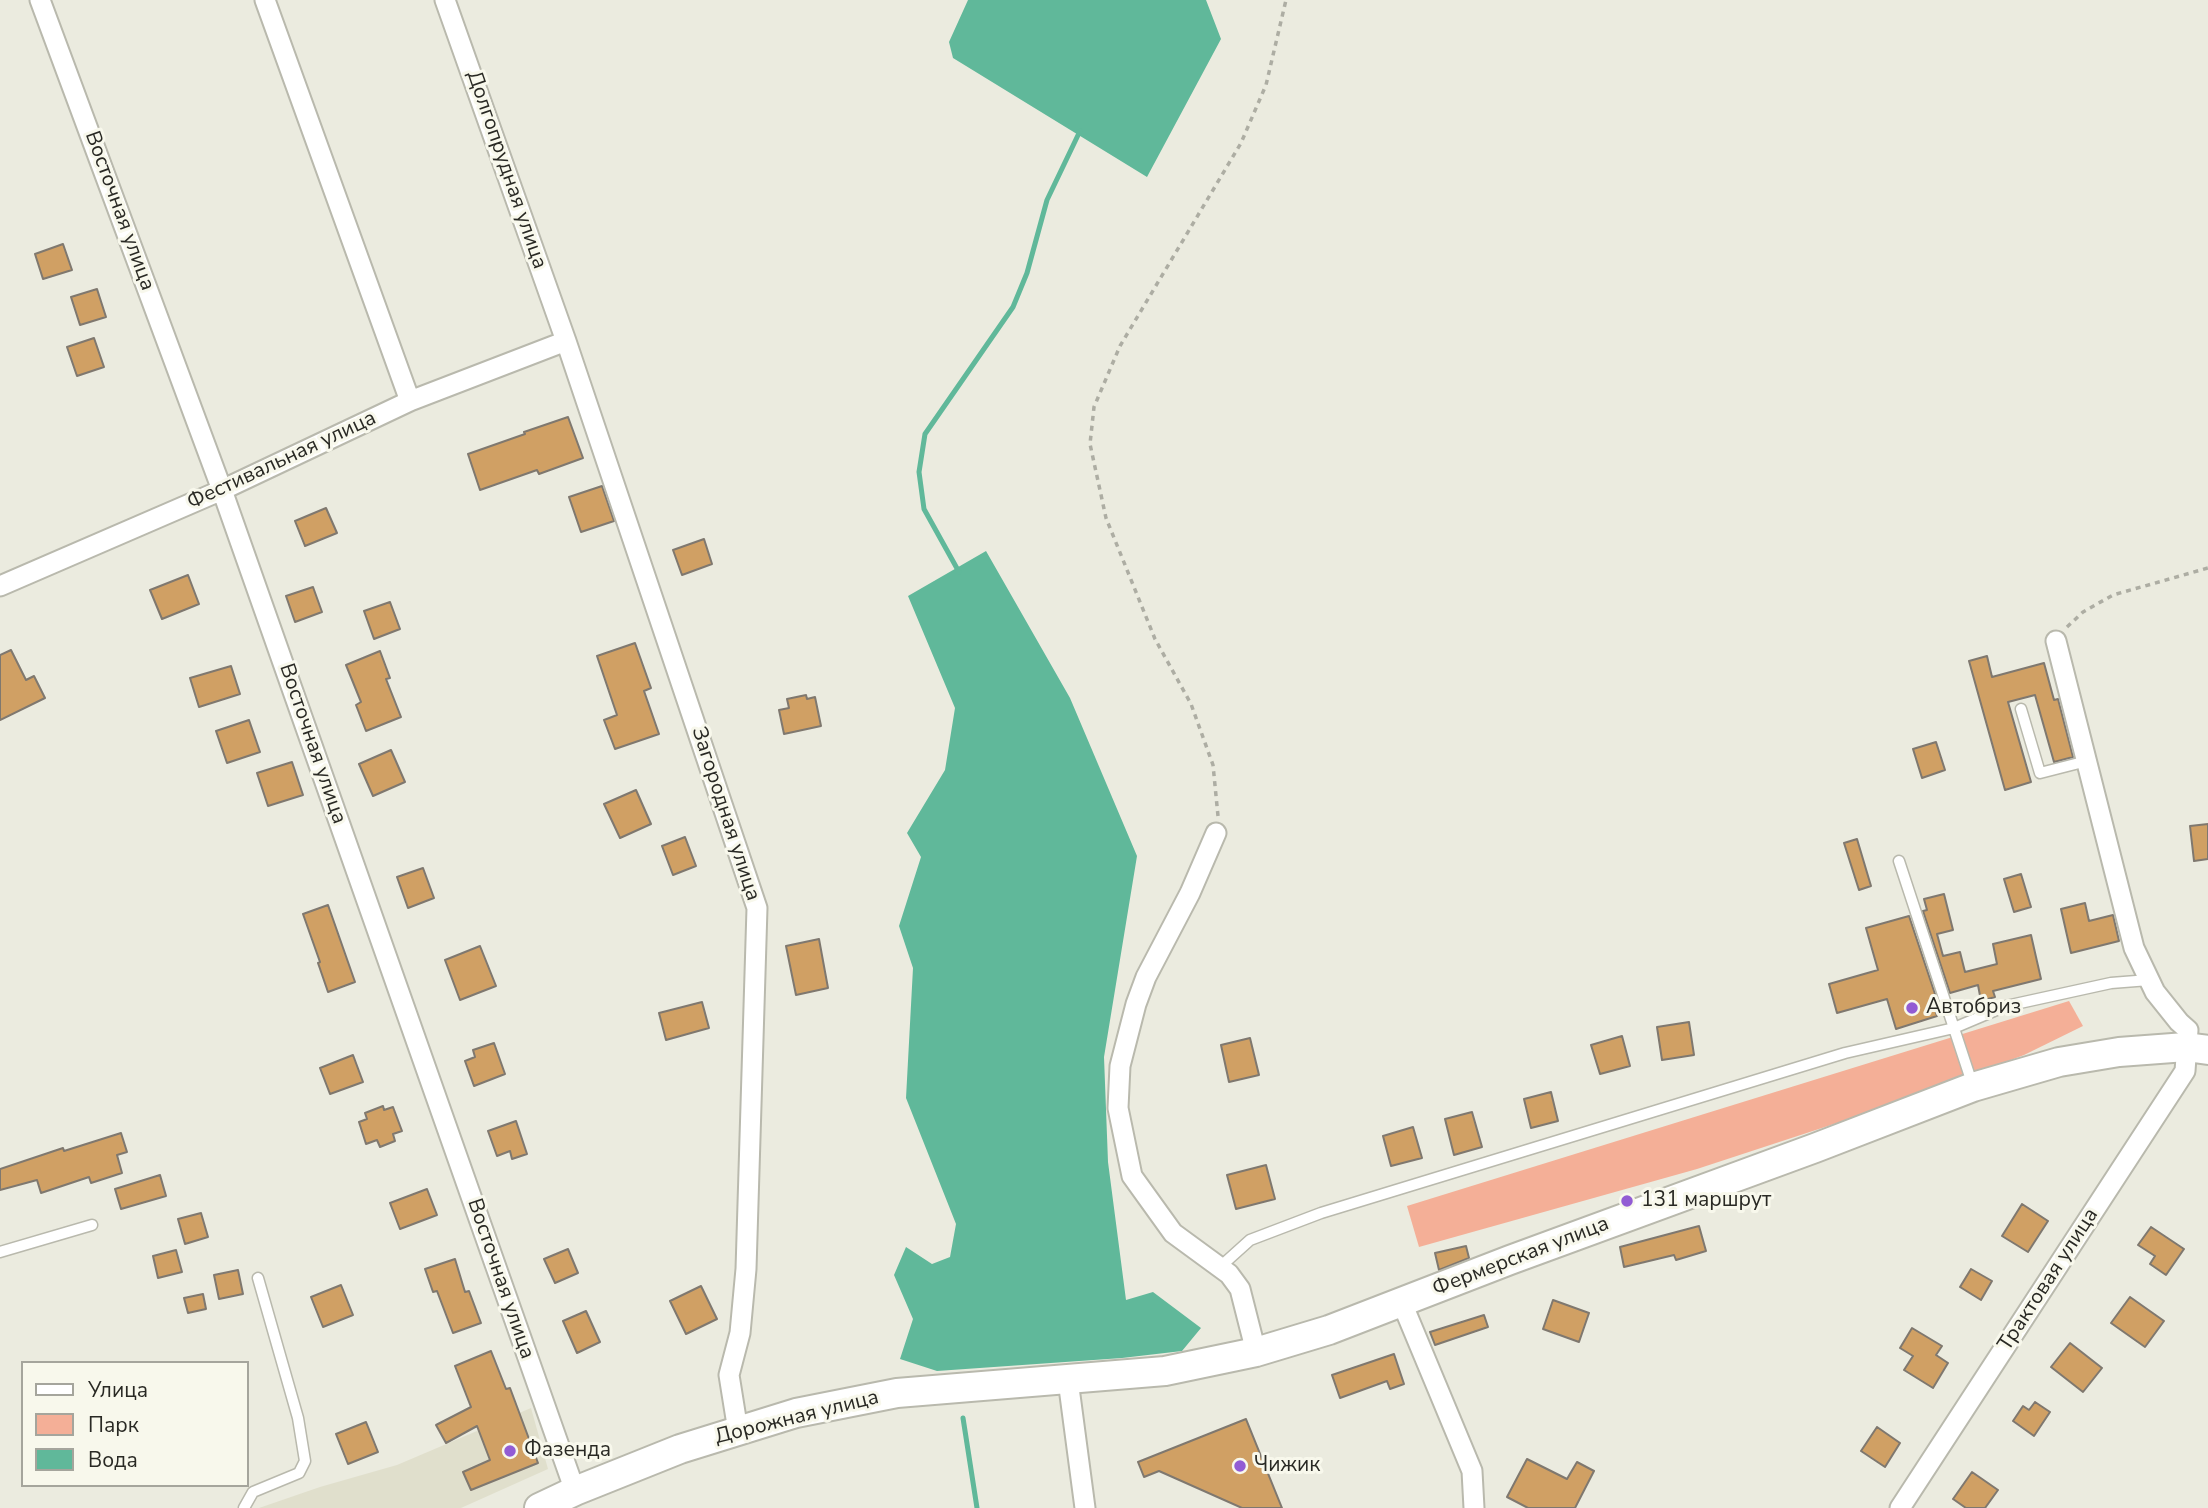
<!DOCTYPE html>
<html>
<head>
<meta charset="utf-8">
<style>
  body { margin:0 }
  #map { position:relative; width:2208px; height:1508px; overflow:hidden; background:#ebebdf; font-family:"Nunito Sans",sans-serif }
  canvas { display:block }
  .legend { position:absolute; left:21px; top:1361px; width:228px; height:126px; box-sizing:border-box; background:#f8f8ec; border:2px solid #a5a59c; margin:0; padding:9px 12px; list-style:none; font-size:21px; color:#292924 }
  .legend li { display:flex; align-items:center; gap:14px; height:35px }
  .legend b { width:35px; border:2px solid #a5a59c }
</style>
</head>
<body>
<div id="map">
<canvas width="2208" height="1508"></canvas>
<ul class="legend">
<li><b style="height:9px;background:#fff"></b>Улица</li>
<li><b style="height:19px;background:#f4af97"></b>Парк</li>
<li><b style="height:19px;background:#60b89a"></b>Вода</li>
</ul>
</div>
<script>
const ctx = document.querySelector('canvas').getContext('2d');
ctx.lineJoin = 'round';
function paint(path, color) {
  ctx.fillStyle = color;
  ctx.fill(path, 'evenodd');
}
function shape(rows) {
  const path = new Path2D();
  for (const r of rows) {
    path.moveTo(r[0], r[1]);
    for (let i = 2; i < r.length; i += 2) path.lineTo(r[i], r[i + 1]);
  }
  return path;
}
function stroke(path, color, width, dash) {
  ctx.strokeStyle = color;
  ctx.lineWidth = width;
  ctx.lineCap = dash ? 'butt' : 'round';
  ctx.setLineDash(dash || []);
  ctx.stroke(path);
}
function label(font, color, halo, rows, align = 'center') {
  ctx.font = font + ' "Nunito Sans",sans-serif';
  ctx.lineWidth = 6;
  ctx.setLineDash([]);
  ctx.textBaseline = 'middle';
  ctx.strokeStyle = halo;
  ctx.fillStyle = color;
  for (const [text, x, y, turn = 0] of rows) {
    ctx.save();
    ctx.translate(x, y);
    ctx.rotate((+turn || 0) * Math.PI / 180);
    ctx.textAlign = isNaN(turn) ? turn : align;
    if (halo) ctx.strokeText(text, 0, 0);
    ctx.fillText(text, 0, 0);
    ctx.restore();
  }
}
const built = shape([
  [531,1408,548,1469,461,1508,259,1508,320,1487,397,1465]
]);
const green = shape([
  [2069,1001,2083,1026,2024,1055,1895,1104,1697,1169,1419,1247,1407,1206]
]);
const water = shape([
  [968,0,1206,0,1221,39,1147,177,953,58,949,42],
  [986,551,1070,698,1137,856,1104,1057,1108,1162,1126,1300,1153,1292,1201,1328,1182,1351,1122,1358,937,1371,900,1359,913,1319,894,1275,906,1247,932,1264,950,1257,956,1224,906,1098,913,968,899,926,921,857,907,833,945,770,955,708,908,596]
]);
const stream = shape([
  [959,572,924,509,919,472,925,434,1013,307,1027,273,1047,200,1080,131],
  [963,1418,977,1508]
]);
const building = shape([
  [63,244,72,270,43,279,35,254,63,244],
  [97,289,106,317,80,325,71,297,97,289],
  [94,338,104,367,77,376,67,347,94,338],
  [568,417,583,458,539,474,537,470,480,490,468,454,525,434,524,432,568,417],
  [602,486,614,521,581,532,569,497,602,486],
  [326,508,337,533,305,546,295,521,326,508],
  [704,539,712,564,682,575,673,550,704,539],
  [188,575,199,604,162,619,150,590,188,575],
  [313,587,322,612,295,622,286,596,313,587],
  [390,602,400,629,374,639,364,611,390,602],
  [635,643,651,688,644,691,659,734,615,749,604,720,617,715,597,656,635,643],
  [11,650,26,680,34,676,45,698,0,720,0,655,11,650],
  [380,651,390,678,386,679,401,717,366,731,356,705,361,702,346,665,380,651],
  [1987,656,1992,677,2044,663,2054,700,2058,699,2073,757,2054,762,2035,695,2008,702,2031,782,2005,790,1969,661,1987,656],
  [231,666,240,694,199,707,190,678,231,666],
  [806,695,807,699,815,697,821,726,784,734,779,710,789,708,787,699,806,695],
  [249,720,260,752,227,763,216,731,249,720],
  [1936,742,1945,770,1922,778,1913,749,1936,742],
  [391,750,405,782,373,796,359,764,391,750],
  [292,762,303,795,268,806,257,773,292,762],
  [636,790,651,824,620,838,604,804,636,790],
  [2208,824,2208,859,2194,861,2190,826,2208,824],
  [685,837,696,866,673,875,662,846,685,837],
  [1857,839,1871,886,1859,890,1844,843,1857,839],
  [423,868,434,898,408,908,397,877,423,868],
  [2021,874,2031,907,2014,912,2004,879,2021,874],
  [1944,894,1953,930,1937,934,1943,956,1960,952,1965,972,1997,964,1993,944,2031,935,2041,979,1993,991,1995,997,1981,1001,1978,985,1950,993,1923,911,1927,910,1924,899,1944,894],
  [2085,903,2089,921,2113,915,2119,941,2071,953,2061,909,2085,903],
  [328,905,355,982,328,992,318,963,320,962,303,914,328,905],
  [1909,916,1936,997,1932,999,1937,1016,1896,1029,1887,999,1837,1013,1829,984,1878,970,1866,928,1909,916],
  [819,939,828,988,796,995,786,946,819,939],
  [480,946,496,986,460,1000,445,960,480,946],
  [702,1002,709,1028,666,1040,659,1013,702,1002],
  [1689,1022,1694,1055,1662,1060,1657,1027,1689,1022],
  [1622,1036,1630,1066,1600,1074,1591,1045,1622,1036],
  [1250,1038,1259,1075,1229,1082,1221,1045,1250,1038],
  [494,1043,505,1074,474,1086,465,1061,475,1057,473,1050,494,1043],
  [353,1055,363,1082,330,1094,320,1068,353,1055],
  [1551,1092,1558,1121,1531,1128,1524,1099,1551,1092],
  [383,1106,384,1110,393,1107,402,1131,393,1134,395,1141,380,1147,377,1140,366,1144,359,1122,367,1119,365,1113,383,1106],
  [1472,1112,1482,1147,1454,1155,1445,1119,1472,1112],
  [516,1121,527,1154,512,1159,510,1151,497,1156,488,1131,516,1121],
  [1413,1127,1422,1158,1391,1166,1383,1136,1413,1127],
  [121,1133,127,1152,117,1155,122,1173,91,1183,89,1177,41,1193,37,1180,0,1190,0,1169,63,1148,64,1151,121,1133],
  [1266,1165,1275,1199,1236,1209,1227,1175,1266,1165],
  [160,1175,166,1196,121,1209,115,1189,160,1175],
  [427,1189,437,1215,400,1229,390,1203,427,1189],
  [2022,1204,2048,1221,2028,1252,2002,1236,2022,1204],
  [201,1213,208,1237,185,1244,178,1219,201,1213],
  [1699,1226,1706,1251,1676,1260,1674,1255,1624,1267,1620,1247,1699,1226],
  [2151,1227,2184,1249,2166,1275,2150,1264,2155,1256,2138,1245,2151,1227],
  [1466,1246,1469,1258,1439,1270,1435,1253,1466,1246],
  [568,1249,578,1273,555,1283,544,1259,568,1249],
  [176,1250,182,1272,158,1278,153,1256,176,1250],
  [455,1259,465,1292,469,1291,481,1323,453,1333,437,1291,433,1292,425,1269,455,1259],
  [1971,1269,1992,1281,1981,1300,1960,1287,1971,1269],
  [238,1270,243,1294,219,1299,214,1275,238,1270],
  [341,1285,353,1315,323,1327,311,1297,341,1285],
  [701,1286,717,1319,686,1334,670,1301,701,1286],
  [203,1294,206,1309,188,1313,184,1298,203,1294],
  [2130,1297,2164,1321,2145,1347,2111,1323,2130,1297],
  [1553,1300,1589,1313,1579,1342,1543,1329,1553,1300],
  [586,1311,600,1342,577,1353,563,1321,586,1311],
  [1484,1315,1488,1327,1435,1345,1430,1332,1484,1315],
  [1912,1328,1942,1346,1936,1355,1948,1363,1933,1388,1904,1370,1913,1356,1900,1348,1912,1328],
  [2070,1343,2102,1368,2083,1392,2051,1367,2070,1343],
  [491,1351,506,1389,510,1388,538,1463,471,1490,463,1472,490,1460,477,1426,446,1443,436,1425,471,1407,455,1366,491,1351],
  [1394,1354,1404,1384,1390,1389,1387,1381,1340,1398,1332,1375,1394,1354],
  [2035,1402,2050,1412,2034,1436,2013,1421,2023,1406,2029,1410,2035,1402],
  [1246,1419,1282,1508,1242,1508,1159,1471,1144,1477,1138,1462,1246,1419],
  [366,1422,378,1452,348,1464,336,1434,366,1422],
  [1877,1427,1900,1443,1885,1467,1861,1451,1877,1427],
  [1527,1459,1567,1479,1577,1462,1594,1471,1575,1508,1528,1508,1507,1497,1527,1459],
  [1972,1472,1998,1490,1985,1508,1966,1508,1953,1499,1972,1472]
]);
const path = shape([
  [2067,627,2083,612,2113,595,2208,568],
  [1218,816,1213,765,1191,704,1155,639,1106,518,1090,444,1094,407,1120,346,1241,143,1266,85,1286,0]
]);
const lane = shape([
  [2021,709,2040,773,2087,761],
  [1899,861,1972,1083],
  [0,1252,92,1225],
  [1220,1267,1250,1240,1321,1213,1845,1053,1954,1028,2006,1006,2111,983,2149,980],
  [244,1508,253,1492,299,1473,305,1461,298,1418,258,1278]
]);
const street = shape([
  [40,0,222,490,575,1491],
  [265,0,410,401],
  [445,0,566,341,757,908,746,1269,740,1333,729,1375,738,1431],
  [0,586,222,490,410,401,566,341],
  [1216,833,1190,893,1146,977,1136,1004,1120,1066,1118,1108,1132,1176,1173,1233,1229,1274,1240,1289,1256,1352],
  [1402,1303,1472,1471,1474,1508],
  [1068,1380,1085,1508],
  [1900,1508,2185,1071,2188,1030,2179,1022,2155,992,2134,948,2056,641]
]);
const secondary = shape([
  [539,1508,575,1491,680,1449,796,1413,897,1393,1165,1371,1256,1352,1329,1330,1510,1260,1815,1148,1973,1087,2059,1062,2119,1052,2186,1047,2208,1050]
]);
const markers = [
  [1912,1008,7,"#925cd4"],
  [1627,1201,7,"#925cd4"],
  [510,1451,7,"#925cd4"],
  [1240,1466,7,"#925cd4"]
];
const streetNames = [
  ["Долгопрудная улица",506,170,71],
  ["Восточная улица",119,211,70],
  ["Фестивальная улица",282,461,-25],
  ["Восточная улица",312,744,71],
  ["Загородная улица",725,814,72],
  ["Фермерская улица",1521,1257,-21],
  ["Восточная улица",500,1279,71],
  ["Трактовая улица",2049,1280,-57],
  ["Дорожная улица",797,1418,-14]
];
const poiNames = [
  ["Автобриз",1926,1008],
  ["131 маршрут",1641,1201],
  ["Фазенда",524,1451],
  ["Чижик",1254,1466]
];
paint(built, '#e0dfcc');
paint(green, '#f4af97');
paint(water, '#60b89a');
stroke(stream, '#60b89a', 5);
paint(building, '#d0a064');
stroke(building, '#7f786f', 2);
stroke(lane, '#b9b9ad', 13);
stroke(street, '#b9b9ad', 23);
stroke(secondary, '#b9b9ad', 32);
stroke(path, '#adada3', 3.5, [5, 5]);
stroke(lane, '#fff', 10);
stroke(street, '#fff', 19);
stroke(secondary, '#fff', 28);
for (const [x, y, r, color] of markers) {
  const dot = new Path2D();
  dot.arc(x, y, r, 0, 2 * Math.PI);
  ctx.fillStyle = color;
  ctx.fill(dot);
  stroke(dot, '#f8f8ec', 2.5);
}
label('21px', '#292924', '#f8f8ec', streetNames);
label('21px', '#292924', '#f8f8ec', poiNames, 'left');
</script>
</body>
</html>
